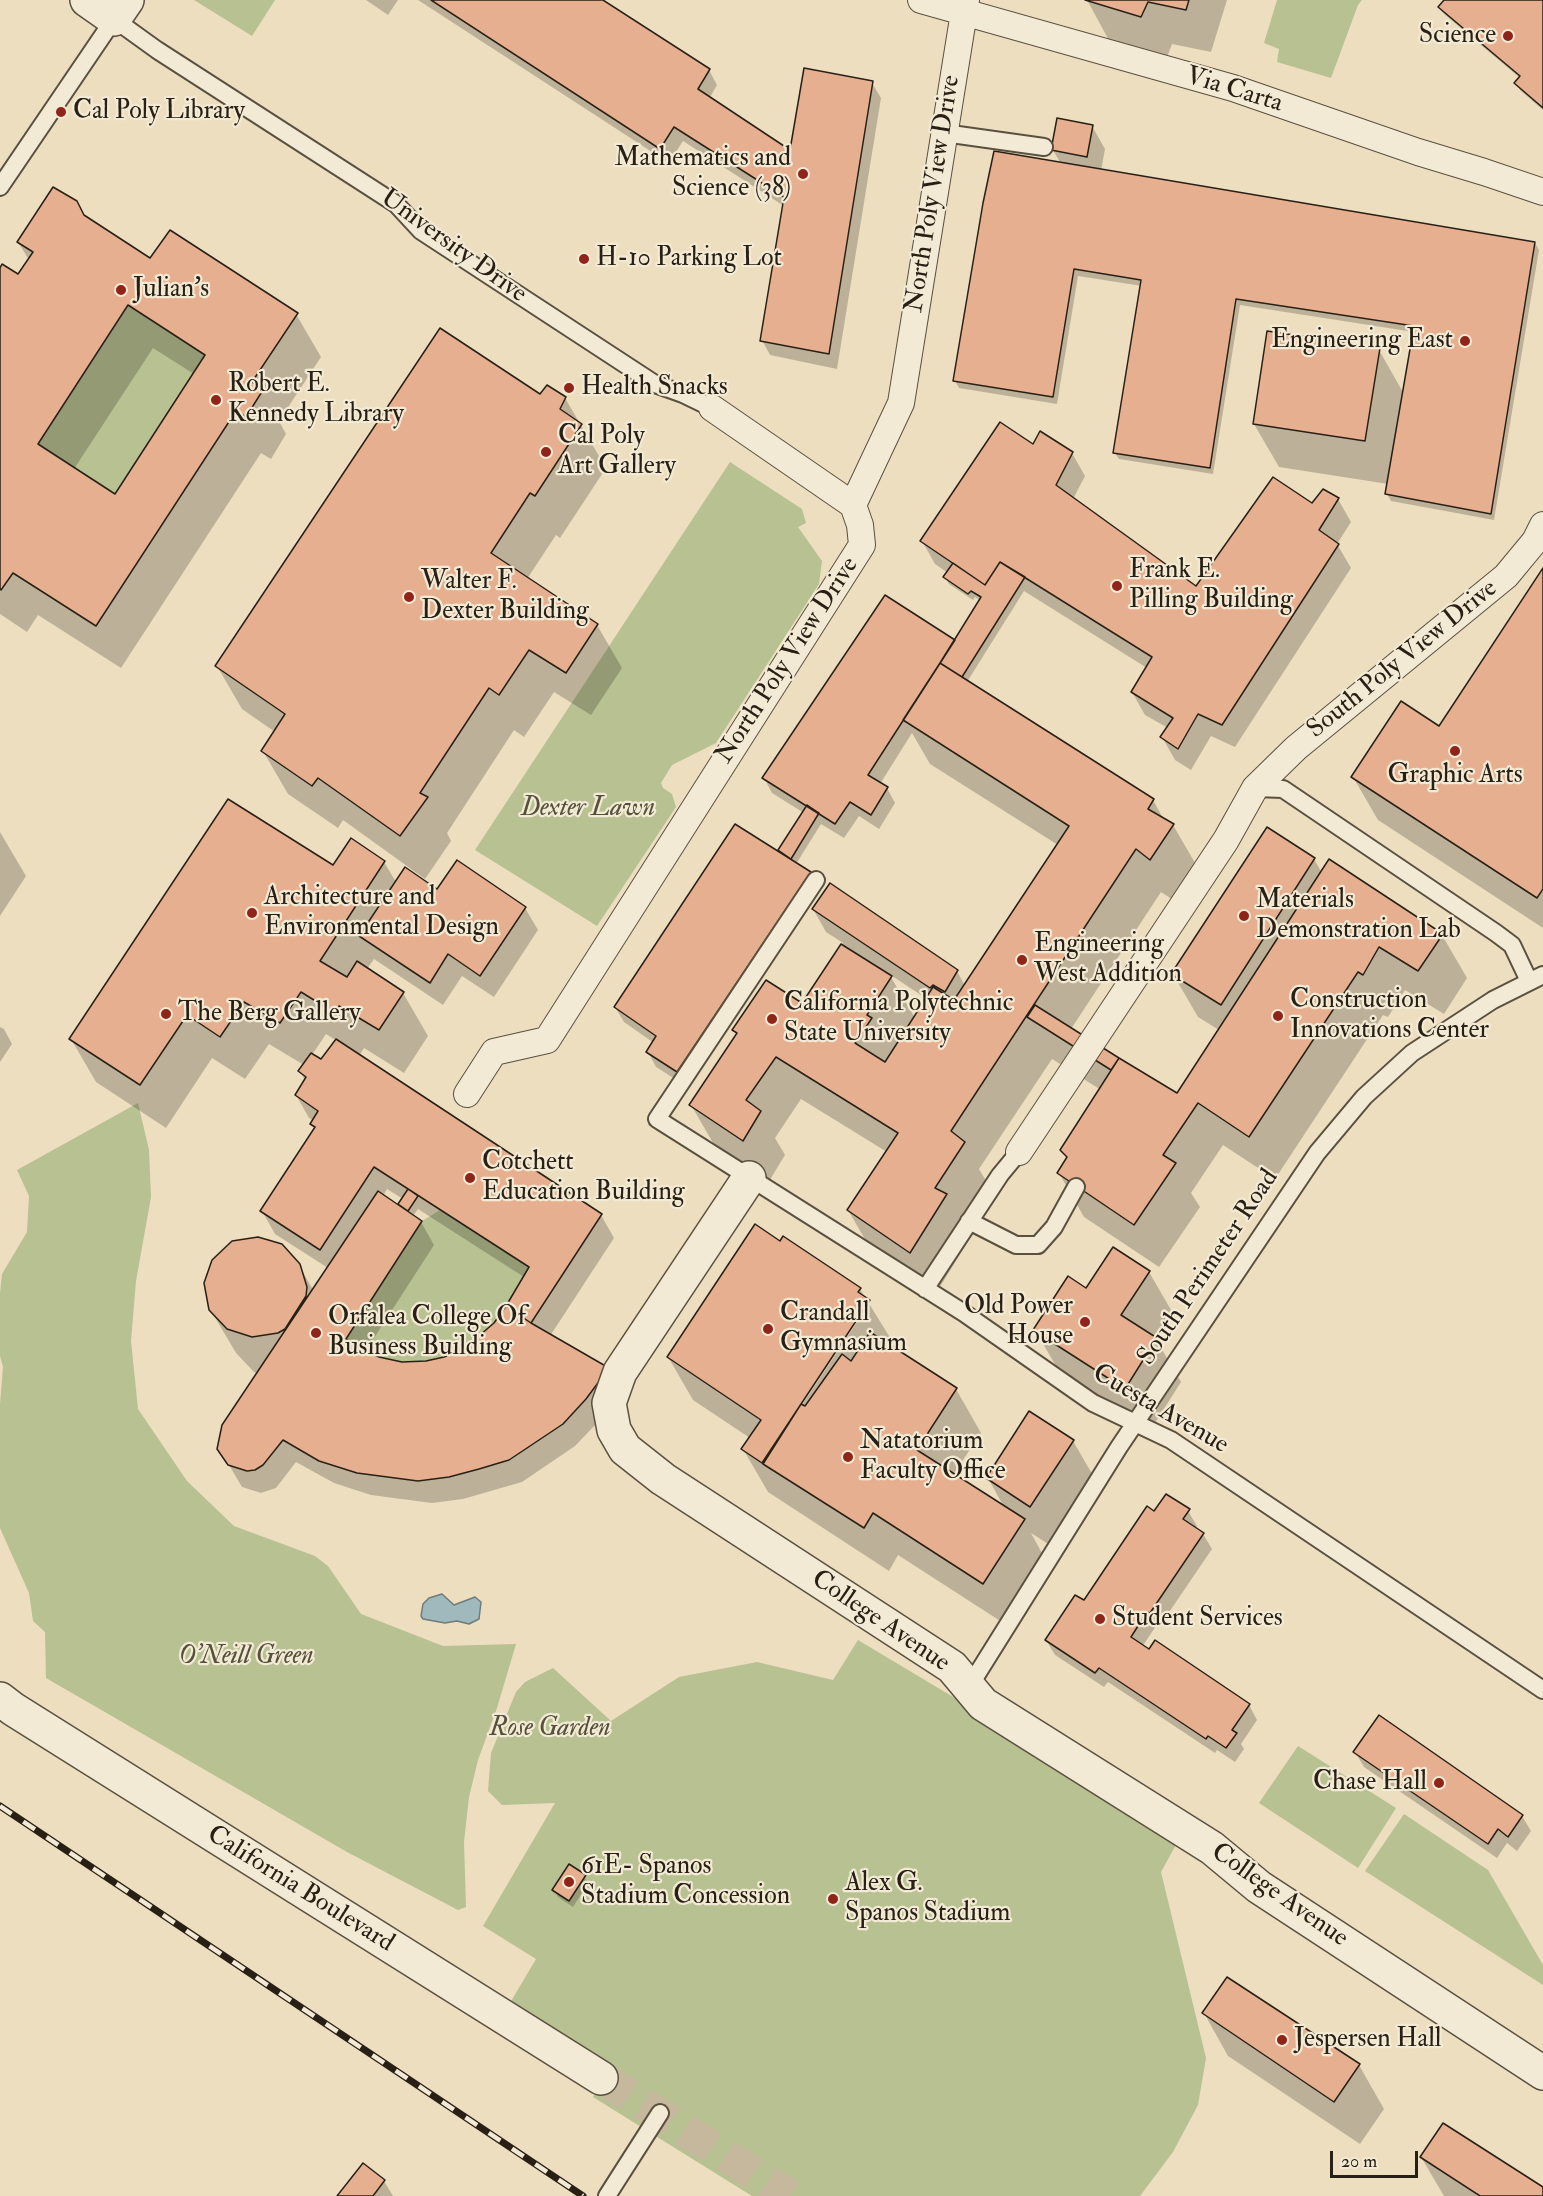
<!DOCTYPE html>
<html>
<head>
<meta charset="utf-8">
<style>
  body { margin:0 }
  #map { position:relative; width:1543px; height:2196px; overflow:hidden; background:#ecdebf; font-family:"IM FELL Double Pica",serif }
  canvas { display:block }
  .scale { position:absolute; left:1330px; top:2151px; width:88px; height:27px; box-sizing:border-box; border:3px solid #292015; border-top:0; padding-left:8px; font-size:18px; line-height:21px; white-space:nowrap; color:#292015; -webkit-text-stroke:4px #f3ead5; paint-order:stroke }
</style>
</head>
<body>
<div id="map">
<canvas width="1543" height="2196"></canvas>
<div class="scale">20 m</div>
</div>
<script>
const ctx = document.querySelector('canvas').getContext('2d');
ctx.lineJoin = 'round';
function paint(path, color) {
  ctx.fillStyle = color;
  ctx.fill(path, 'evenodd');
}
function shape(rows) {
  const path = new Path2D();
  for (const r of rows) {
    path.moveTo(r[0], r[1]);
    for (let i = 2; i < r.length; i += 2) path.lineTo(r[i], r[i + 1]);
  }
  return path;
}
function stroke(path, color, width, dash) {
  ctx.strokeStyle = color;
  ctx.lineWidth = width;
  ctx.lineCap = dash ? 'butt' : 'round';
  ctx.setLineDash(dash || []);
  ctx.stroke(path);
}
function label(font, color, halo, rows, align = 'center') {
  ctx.font = font + ' "IM FELL Double Pica",serif';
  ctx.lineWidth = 4.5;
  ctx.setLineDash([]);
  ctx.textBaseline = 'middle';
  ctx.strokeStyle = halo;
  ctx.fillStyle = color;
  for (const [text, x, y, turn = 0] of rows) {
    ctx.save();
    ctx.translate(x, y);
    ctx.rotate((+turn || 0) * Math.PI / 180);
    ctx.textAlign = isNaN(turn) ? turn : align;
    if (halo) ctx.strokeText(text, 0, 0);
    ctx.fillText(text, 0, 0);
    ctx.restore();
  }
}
const green = shape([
  [194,0,275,0,252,36],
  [1277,0,1362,0,1358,5,1331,78,1277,62,1279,49,1264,43],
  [128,305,205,355,115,494,38,444],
  [730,462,802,509,806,523,798,527,822,561,819,584,716,743,672,765,661,783,663,788,672,794,676,807,597,926,475,850],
  [138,1103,149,1150,151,1197,136,1281,131,1341,138,1409,187,1481,234,1526,315,1556,328,1566,361,1614,443,1646,516,1644,497,1708,478,1760,469,1797,464,1842,466,1907,458,1910,347,1852,46,1678,45,1632,33,1621,29,1593,0,1528,0,1404,3,1367,0,1356,0,1293,2,1274,27,1232,29,1196,17,1170],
  [440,1210,529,1267,506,1306,494,1323,480,1337,465,1348,444,1357,426,1361,402,1362,379,1357,358,1347,346,1339,422,1221],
  [858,1640,1182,1834,1161,1872,1206,2058,1198,2105,1173,2152,1140,2196,752,2196,593,2097,613,2065,510,2003,536,1959,483,1926,555,1803,502,1805,488,1791,491,1753,516,1692,525,1682,553,1668,611,1721,679,1677,757,1662,833,1680],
  [1298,1746,1396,1808,1358,1868,1259,1803],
  [1404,1814,1488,1870,1543,1965,1543,1985,1365,1871]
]);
const water = shape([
  [442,1594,454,1605,475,1597,481,1602,479,1619,469,1624,457,1621,445,1623,423,1619,421,1616,423,1604,429,1598,442,1594]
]);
const shadow = shape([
  [366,0,398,0,388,15],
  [418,0,601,0,709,70,717,85,709,99,791,153,872,83,881,98,837,369,770,355,762,340,784,206,683,141,669,163],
  [1087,0,1227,0,1211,52,1172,44,1166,60,1111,44],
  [1446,0,1543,0,1543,110,1520,90,1516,83,1520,78,1444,14,1440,7],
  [1092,126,1105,149,1101,171,1535,243,1539,250,1494,520,1391,501,1387,494,1388,484,1279,467,1254,424,1379,350,1404,394,1414,332,1240,305,1213,474,1119,459,1114,452,1142,286,1078,276,1057,404,959,388,955,381,1061,164,1053,150],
  [84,216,151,260,296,314,321,357,279,421,286,434,271,459,261,453,121,668,38,615,27,632,0,614,0,270,18,276,29,260,18,242],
  [153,348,194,374,115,496,74,469],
  [540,396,565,398,606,468,560,538,556,535,527,579,597,625,622,668,591,715,554,692,524,737,514,730,447,833,451,841,425,879,343,820,338,828,288,794,263,751,275,732,242,709,217,666],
  [1033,446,1072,453,1085,476,1073,499,1197,588,1312,505,1338,499,1351,522,1337,544,1351,568,1235,747,1211,736,1191,770,1175,760,1162,737,1168,728,1145,715,1132,692,1147,668,1024,591,967,682,1153,800,1164,820,1173,825,1198,868,1176,902,1161,892,1071,1029,1177,1095,1219,1030,1198,1017,1173,974,1314,859,1322,873,1442,935,1467,978,1444,1014,1405,990,1388,1017,1383,1015,1275,1179,1223,1145,1191,1193,1200,1207,1159,1267,1084,1217,1059,1173,1068,1160,1062,1150,1101,1090,1052,1059,979,1169,989,1186,963,1225,970,1238,935,1295,873,1253,848,1210,887,1152,801,1099,775,1138,785,1155,768,1183,716,1148,691,1105,738,1036,734,1030,802,1005,843,943,826,932,813,909,957,971,965,986,1058,845,930,764,912,733,880,784,887,788,895,803,879,829,859,816,844,838,821,824,796,864,810,873,818,888,686,1086,656,1067,648,1052,654,1043,624,1022,615,1007,782,856,779,850,804,813,772,793,764,778,955,643,981,601,975,597,973,600,949,584,945,577,948,573,935,564,922,541],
  [889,974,927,999,915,1018],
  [1543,570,1543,928,1378,820,1353,777,1439,728],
  [0,832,26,876,0,916],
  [384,862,396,882,525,908,538,930,494,997,462,976,443,1005,374,959,367,969,403,993,428,1036,404,1073,364,1048,359,1056,601,1215,614,1238,550,1336,608,1369,598,1422,575,1446,522,1482,463,1499,432,1503,371,1495,334,1483,296,1462,276,1488,261,1493,242,1487,219,1448,258,1374,254,1372,236,1353,210,1309,299,1265,313,1290,328,1268,275,1234,262,1211,315,1129,312,1124,314,1121,309,1118,296,1095,305,1080,300,1072,304,1065,269,1044,245,1079,212,1058,166,1128,96,1082,71,1039,333,867],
  [326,1034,337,1041,322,1061,312,1055],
  [387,1189,403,1199,398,1206,383,1196],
  [418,1209,524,1277,495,1324,465,1350,444,1358,426,1362,402,1364,378,1358,365,1352,434,1245,421,1222,413,1216],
  [0,1027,4,1029,12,1044,0,1062],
  [1149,1272,1174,1315,1157,1341,1181,1382,1150,1431,1060,1373,1035,1330,1086,1290],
  [860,1289,894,1344,892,1348,956,1389,981,1433,953,1475,1005,1509,988,1478,1073,1441,1098,1484,1056,1549,1031,1533,1048,1564,1008,1626,898,1555,889,1571,768,1492,743,1449,750,1438,693,1400,668,1357],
  [860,1313,863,1313,798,1411,796,1409],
  [1188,1511,1197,1526,1195,1529,1203,1534,1212,1549,1159,1627,1156,1626,1142,1647,1249,1705,1257,1720,1241,1744,1244,1749,1235,1762,1217,1750,1215,1753,1108,1682,1104,1687,1055,1655,1046,1640,1084,1602,1155,1513],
  [1355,1752,1522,1816,1531,1831,1517,1851,1507,1843,1497,1858,1364,1767],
  [584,1876,588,1883,573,1907,558,1897,554,1890],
  [1228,1979,1359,2065,1384,2109,1360,2144,1228,2056,1204,2013],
  [1421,2157,1543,2189,1543,2196,1444,2196],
  [384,2181,393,2196,339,2196]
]);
const building = shape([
  [431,0,603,0,710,69,698,89,790,150,804,68,873,81,829,354,760,341,784,197,674,127,660,149,431,0],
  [1085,0,1189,0,1186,10,1148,2,1141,17,1085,0],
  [1444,0,1543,0,1543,108,1514,83,1520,76,1438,7,1444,0],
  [1057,118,1093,125,1087,157,1051,150,1057,118],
  [994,151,1535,242,1491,514,1385,494,1414,326,1236,299,1210,468,1113,453,1141,280,1074,269,1053,397,953,381,983,203,994,151],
  [53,187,77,201,84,215,150,258,170,230,298,313,252,382,263,390,246,417,236,411,96,626,13,573,1,590,0,589,0,268,2,264,18,274,33,252,17,242,53,187],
  [128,305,205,355,115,494,38,444,128,305],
  [440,328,540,394,547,385,566,397,560,409,582,424,535,496,530,493,491,553,598,624,566,673,529,650,499,695,489,688,420,793,428,797,400,836,318,778,312,786,261,751,285,714,215,666,440,328],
  [1267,331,1380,348,1365,441,1253,424,1267,331],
  [1000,422,1033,444,1040,431,1073,452,1056,485,1196,586,1273,477,1312,503,1323,489,1339,498,1319,530,1339,544,1222,725,1198,714,1178,749,1160,737,1173,718,1131,692,1152,657,1000,562,985,585,920,541,1000,422],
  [1000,562,1025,577,962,677,940,663,981,597,971,591,968,594,943,577,953,563,985,585,1000,562],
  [1543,568,1543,889,1537,898,1351,777,1401,701,1439,726,1543,568],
  [885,595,955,640,868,775,888,787,871,815,850,802,835,824,762,778,885,595],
  [940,663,1154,799,1148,809,1174,824,1150,860,1136,849,951,1131,965,1142,935,1188,947,1194,910,1253,847,1210,898,1133,776,1057,746,1100,761,1111,743,1141,689,1105,737,1033,732,1030,766,980,802,1003,841,944,892,976,867,1015,872,1018,855,1043,885,1062,933,987,954,1000,1069,826,903,720,940,663],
  [228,799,333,865,351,838,385,861,320,961,347,977,357,961,404,992,379,1030,339,1006,335,1013,301,992,280,1023,244,1002,220,1037,187,1015,140,1085,69,1039,228,799],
  [807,805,819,813,791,859,778,850,807,805],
  [735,824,811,872,677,1072,646,1052,656,1036,614,1007,735,824],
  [1267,827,1315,858,1221,1005,1171,974,1267,827],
  [1329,859,1443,934,1418,971,1379,947,1363,975,1358,972,1249,1137,1198,1103,1163,1155,1176,1163,1134,1225,1057,1173,1067,1157,1060,1150,1119,1058,1177,1093,1329,859],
  [457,860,526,907,480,976,448,954,430,983,359,936,405,867,437,889,457,860],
  [830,883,958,970,945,992,933,985,930,988,812,909,830,883],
  [1035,1005,1119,1058,1111,1070,1027,1017,1035,1005],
  [336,1039,602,1214,531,1323,506,1306,529,1267,374,1167,320,1250,260,1211,315,1127,310,1124,318,1111,295,1095,306,1077,298,1071,311,1053,321,1059,336,1039],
  [408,1189,418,1196,408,1211,398,1204,408,1189],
  [378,1191,422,1221,346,1339,358,1347,379,1357,402,1362,426,1361,444,1357,465,1348,494,1323,506,1306,531,1323,609,1368,586,1399,563,1424,509,1460,479,1469,449,1477,418,1481,357,1473,319,1461,283,1440,263,1465,255,1470,247,1471,228,1465,217,1449,222,1425,378,1191],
  [755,1224,780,1241,783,1236,861,1288,858,1292,870,1300,762,1463,741,1449,761,1420,667,1357,755,1224],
  [258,1237,282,1244,300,1264,307,1287,306,1296,285,1329,278,1333,252,1337,227,1329,209,1310,204,1283,212,1260,232,1241,258,1237],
  [1113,1247,1150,1271,1121,1315,1157,1338,1125,1389,1033,1330,1068,1276,1086,1288,1113,1247],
  [870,1332,957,1388,917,1450,1025,1519,983,1584,873,1513,864,1528,763,1464,801,1404,805,1406,842,1354,851,1361,870,1332],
  [1029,1411,1074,1440,1030,1507,986,1478,1029,1411],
  [1166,1494,1190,1509,1183,1519,1204,1533,1150,1613,1147,1612,1131,1637,1149,1649,1155,1640,1250,1704,1232,1730,1237,1733,1226,1748,1208,1736,1206,1739,1099,1668,1095,1673,1045,1640,1075,1595,1084,1600,1147,1506,1154,1511,1166,1494],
  [1379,1715,1523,1815,1508,1837,1498,1829,1488,1844,1353,1752,1379,1715],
  [569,1864,586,1875,569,1901,552,1890,569,1864],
  [1227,1977,1360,2064,1334,2102,1202,2013,1227,1977],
  [1443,2123,1543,2187,1543,2196,1480,2196,1420,2157,1443,2123],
  [363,2163,385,2180,373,2196,337,2196,363,2163]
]);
const tertiaryTunnel = shape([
  [601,2078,790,2196]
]);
const service = shape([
  [944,133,1044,147],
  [0,187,114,19,157,50,396,204,421,231,655,384,683,394,712,408],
  [1255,788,1283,789,1496,933,1512,945,1529,981],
  [816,880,657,1119,964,1313,1093,1403,1171,1440,1543,1690],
  [969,1221,1016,1245,1038,1245,1054,1227,1076,1187],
  [925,1289,1000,1175,1019,1152],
  [969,1687,1119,1447,1317,1153,1364,1097,1412,1053,1493,1000,1543,975],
  [607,2196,660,2113]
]);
const pedestrian = shape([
  [921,0,1233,88,1418,152,1484,172,1543,192],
  [712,408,853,505],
  [467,1094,494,1052,547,1040,862,545,860,525,853,505,901,403,966,0],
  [1019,1152,1226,840,1255,788,1296,748,1506,576,1535,541,1543,525]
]);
const minor = shape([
  [87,0,114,19,127,0],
  [749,1178,620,1372,609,1403,614,1430,625,1449,663,1479,952,1667,983,1704,1212,1848,1259,1887,1543,2073]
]);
const tertiary = shape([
  [0,1699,13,1709,601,2078]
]);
const rail = shape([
  [0,1806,583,2196]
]);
const markers = [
  [1508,36,6,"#8f2418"],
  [61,112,6,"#8f2418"],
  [803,174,6,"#8f2418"],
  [584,259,6,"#8f2418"],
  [121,290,6,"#8f2418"],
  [1465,341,6,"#8f2418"],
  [569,388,6,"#8f2418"],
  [216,400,6,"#8f2418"],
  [546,452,6,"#8f2418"],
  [1117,586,6,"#8f2418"],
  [409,597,6,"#8f2418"],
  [1455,751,6,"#8f2418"],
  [252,913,6,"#8f2418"],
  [1244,916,6,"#8f2418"],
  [1022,960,6,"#8f2418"],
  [166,1014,6,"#8f2418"],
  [1278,1016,6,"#8f2418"],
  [772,1019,6,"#8f2418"],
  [470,1178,6,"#8f2418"],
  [1085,1322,6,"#8f2418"],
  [768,1329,6,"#8f2418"],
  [316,1333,6,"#8f2418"],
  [848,1457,6,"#8f2418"],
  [1100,1619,6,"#8f2418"],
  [1439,1783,6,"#8f2418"],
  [569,1882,6,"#8f2418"],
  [833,1899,6,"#8f2418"],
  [1282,2040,6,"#8f2418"]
];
const poiNames = [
  ["Science",1496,36,"right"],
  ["Cal Poly Library",73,112],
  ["Mathematics and",791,159,"right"],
  ["Science (38)",791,189,"right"],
  ["H-10 Parking Lot",596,259],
  ["Julian's",133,290],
  ["Engineering East",1453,341,"right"],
  ["Robert E.",228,385],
  ["Kennedy Library",228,415],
  ["Health Snacks",581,388],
  ["Cal Poly",558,437],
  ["Art Gallery",558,467],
  ["Frank E.",1129,571],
  ["Pilling Building",1129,601],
  ["Walter F.",421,582],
  ["Dexter Building",421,612],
  ["Graphic Arts",1455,776,"center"],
  ["Architecture and",264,898],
  ["Environmental Design",264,928],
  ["Materials",1256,901],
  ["Demonstration Lab",1256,931],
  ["Engineering",1034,945],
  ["West Addition",1034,975],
  ["Construction",1290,1001],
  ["Innovations Center",1290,1031],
  ["California Polytechnic",784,1004],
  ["State University",784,1034],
  ["The Berg Gallery",178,1014],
  ["Cotchett",482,1163],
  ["Education Building",482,1193],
  ["Old Power",1073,1307,"right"],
  ["House",1073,1337,"right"],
  ["Crandall",780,1314],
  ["Gymnasium",780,1344],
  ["Orfalea College Of",328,1318],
  ["Business Building",328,1348],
  ["Natatorium",860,1442],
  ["Faculty Office",860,1472],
  ["Student Services",1112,1619],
  ["Chase Hall",1427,1783,"right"],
  ["61E- Spanos",581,1867],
  ["Stadium Concession",581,1897],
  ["Alex G.",845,1884],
  ["Spanos Stadium",845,1914],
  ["Jespersen Hall",1294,2040]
];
const streetNames = [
  ["Via Carta",1234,91,17],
  ["North Poly View Drive",934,194,-81],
  ["University Drive",453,247,36],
  ["South Poly View Drive",1403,660,-39],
  ["North Poly View Drive",788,661,-57],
  ["South Perimeter Road",1209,1268,-56],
  ["Cuesta Avenue",1160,1410,30],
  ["College Avenue",880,1622,34],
  ["California Boulevard",300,1890,32],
  ["College Avenue",1279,1896,35]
];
const parkNames = [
  ["Dexter Lawn",588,809],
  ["O'Neill Green",246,1657],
  ["Rose Garden",550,1729]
];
paint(green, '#b8c192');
paint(water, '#9fb9bd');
stroke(water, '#707c7a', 1.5);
paint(shadow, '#0003');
paint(building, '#e6af90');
stroke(building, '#292015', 1.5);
stroke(tertiaryTunnel, '#c5b89d', 33, [33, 16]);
stroke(service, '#5a5040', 20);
stroke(pedestrian, '#5a5040', 28);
stroke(minor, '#5a5040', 36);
stroke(tertiary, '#5a5040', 36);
stroke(service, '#f3ead5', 16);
stroke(pedestrian, '#f3ead5', 26);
stroke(minor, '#f3ead5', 33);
stroke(tertiary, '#f3ead5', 33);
stroke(rail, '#292015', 7);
stroke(rail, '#f3ead5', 4.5, [14]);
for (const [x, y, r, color] of markers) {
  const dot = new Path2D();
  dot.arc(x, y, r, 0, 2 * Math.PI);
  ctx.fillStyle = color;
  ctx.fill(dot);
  stroke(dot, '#f3ead5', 2);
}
label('26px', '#292015', '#f3ead5', poiNames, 'left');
label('26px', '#292015', '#f3ead5', streetNames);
label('italic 26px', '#54503a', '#f3ead5', parkNames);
</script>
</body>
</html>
